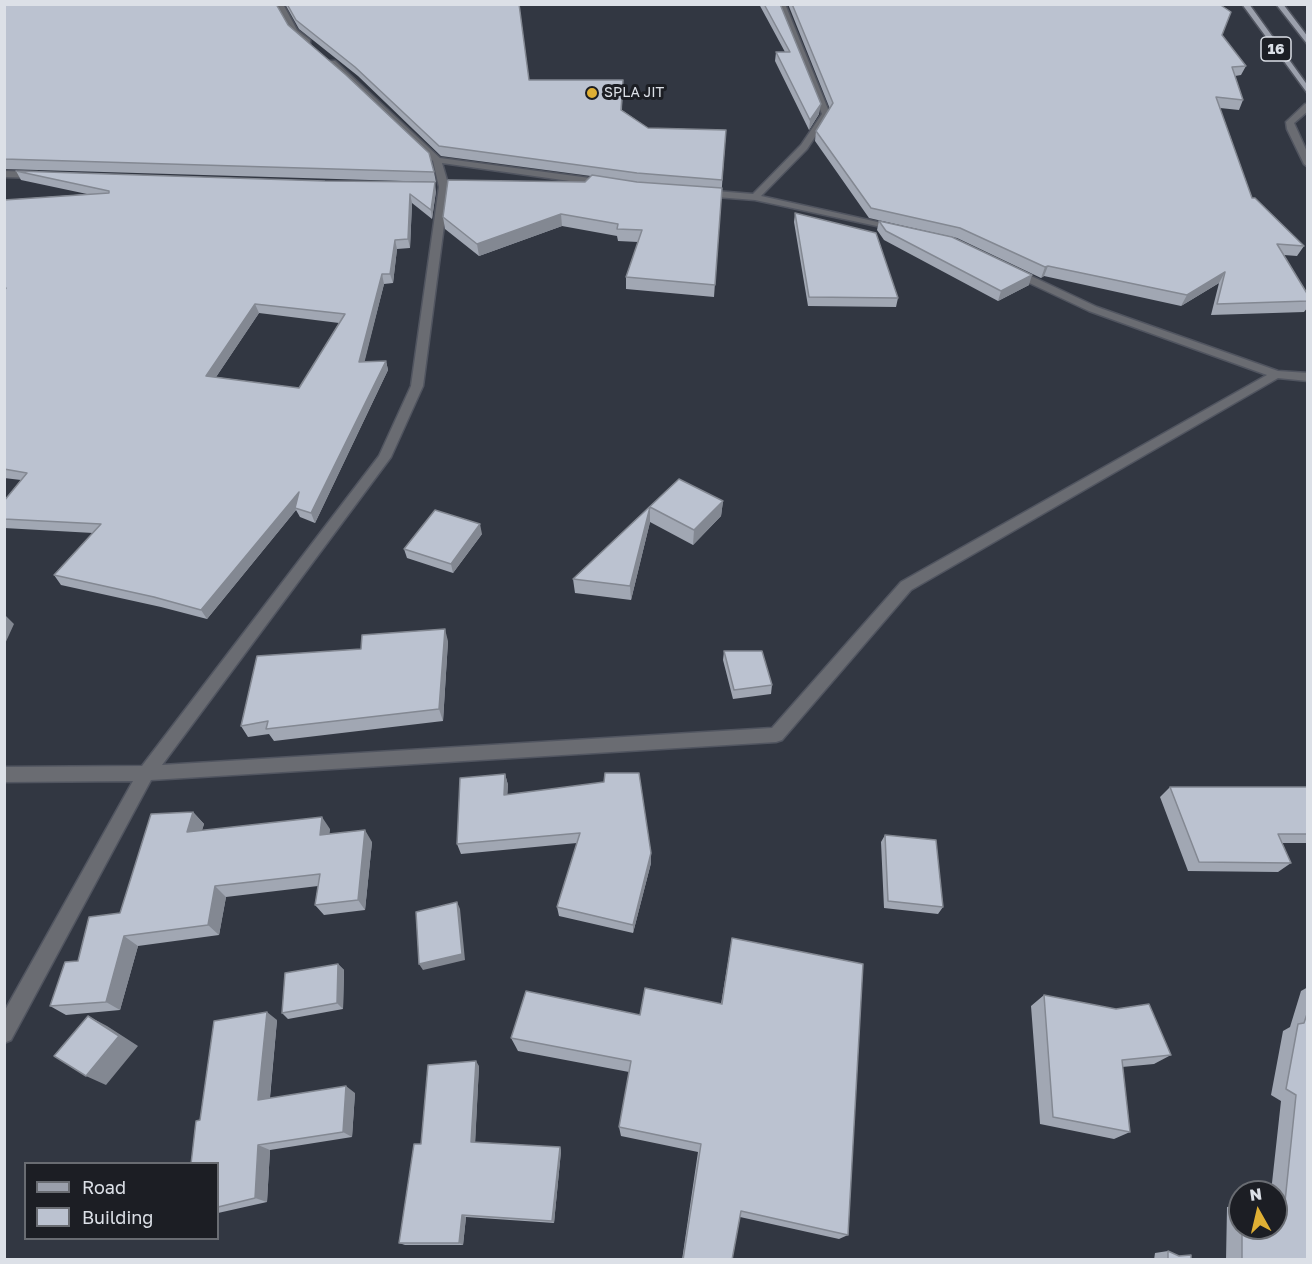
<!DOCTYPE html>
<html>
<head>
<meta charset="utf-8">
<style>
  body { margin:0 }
  #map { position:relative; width:1312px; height:1264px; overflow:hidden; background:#323742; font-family:"Golos Text",sans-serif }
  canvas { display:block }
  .frame { position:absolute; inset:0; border:6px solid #dce0e7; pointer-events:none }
  .legend { position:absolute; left:24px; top:1162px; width:195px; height:78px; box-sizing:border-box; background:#1c1e24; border:2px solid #696c72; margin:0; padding:8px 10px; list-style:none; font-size:18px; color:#dce0e7 }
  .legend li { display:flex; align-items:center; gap:12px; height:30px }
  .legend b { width:30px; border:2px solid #696c72 }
  .north { position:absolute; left:1228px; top:1180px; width:60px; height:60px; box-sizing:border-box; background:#1c1e24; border:2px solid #696c72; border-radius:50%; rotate:352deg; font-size:16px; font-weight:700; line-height:24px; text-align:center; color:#dce0e7 }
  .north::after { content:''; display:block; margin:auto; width:21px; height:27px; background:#e0b034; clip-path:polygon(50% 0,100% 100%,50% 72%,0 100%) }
</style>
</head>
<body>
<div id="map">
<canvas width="1312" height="1264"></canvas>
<div class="frame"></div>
<ul class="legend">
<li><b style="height:8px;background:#9ba0ac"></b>Road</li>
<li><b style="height:16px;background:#bbc2d0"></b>Building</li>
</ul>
<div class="north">N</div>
</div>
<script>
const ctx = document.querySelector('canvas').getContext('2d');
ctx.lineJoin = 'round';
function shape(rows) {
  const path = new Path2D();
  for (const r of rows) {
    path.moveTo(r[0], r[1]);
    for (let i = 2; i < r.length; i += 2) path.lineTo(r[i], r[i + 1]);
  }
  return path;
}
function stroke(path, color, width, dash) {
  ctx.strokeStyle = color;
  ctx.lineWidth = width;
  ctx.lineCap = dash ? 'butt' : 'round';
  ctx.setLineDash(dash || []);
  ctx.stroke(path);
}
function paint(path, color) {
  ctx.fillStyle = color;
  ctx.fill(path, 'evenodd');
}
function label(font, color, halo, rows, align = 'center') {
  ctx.font = font + ' "Golos Text",sans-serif';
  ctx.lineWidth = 6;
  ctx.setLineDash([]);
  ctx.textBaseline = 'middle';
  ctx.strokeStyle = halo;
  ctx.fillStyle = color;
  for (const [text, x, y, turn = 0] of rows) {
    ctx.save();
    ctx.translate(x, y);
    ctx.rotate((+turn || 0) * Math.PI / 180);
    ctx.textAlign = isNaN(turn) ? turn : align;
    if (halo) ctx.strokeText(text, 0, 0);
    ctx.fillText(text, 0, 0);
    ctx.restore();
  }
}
const minor = shape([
  [276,4,283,4,297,30,310,40,310,44,304,44,292,32,276,4],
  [778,4,785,4,830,114,807,149,761,196,900,227,900,231,755,200,703,196,698,193,703,190,753,194,801,145,822,114,778,4],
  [329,61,335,61,440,158,605,180,610,183,605,186,442,163,449,187,423,386,391,457,162,765,772,728,901,582,1267,375,1089,311,1008,273,1008,269,1016,269,1097,307,1278,371,1308,373,1308,381,1278,378,911,590,782,740,776,742,151,780,11,1040,4,1043,4,1012,133,781,4,782,4,767,142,766,379,456,411,386,439,187,433,161,329,65,329,61],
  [1305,104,1308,104,1308,111,1294,123,1308,154,1308,167,1304,164,1287,129,1286,122,1305,104],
  [4,171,37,172,41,175,37,178,4,177,4,171]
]);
const major = shape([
  [1242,4,1249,4,1308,86,1308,94,1242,4],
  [1276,4,1283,4,1308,37,1308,45,1276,4]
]);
const wall = shape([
  [4,4,288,25,434,172,436,182,4,169],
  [285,4,519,4,529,80,623,80,622,110,648,128,726,130,714,297,626,289,626,277,638,242,618,241,617,236,562,226,479,256,445,229,443,217,585,182,591,176,441,156,358,76,299,29],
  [759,4,780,4,819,114,809,130,775,61,776,52,785,52],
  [788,4,1219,4,1222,35,1246,66,1241,75,1235,76,1243,100,1239,110,1220,108,1252,198,1304,246,1297,256,1284,255,1308,295,1308,307,1304,312,1211,315,1219,283,1181,306,1044,276,1041,278,957,238,869,218,815,141,816,131,830,109],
  [16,171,436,191,432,219,412,203,410,248,397,249,393,283,384,284,364,362,386,361,388,370,315,523,300,517,296,510,207,619,161,607,61,585,54,575,93,533,4,528,4,501,21,480,4,478,4,200,87,194,21,180],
  [259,313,339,323,299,388,216,377],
  [795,213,898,298,896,307,808,306,794,222],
  [879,221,1029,285,998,301,884,240,877,230],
  [679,479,723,501,721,516,693,545,650,522,631,600,575,593,573,579],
  [482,534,453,573,407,558,404,549],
  [448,641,443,721,274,741,269,734,248,737,241,726,361,649],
  [724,651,772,685,771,694,733,699,723,660],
  [505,774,508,785,507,794,651,853,651,863,633,933,559,916,557,907,577,843,461,854,457,844],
  [1170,787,1308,787,1308,843,1282,843,1291,863,1278,872,1188,871,1160,797],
  [193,812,204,824,202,830,330,829,329,834,372,842,365,910,324,915,315,905,318,886,226,897,219,935,138,946,120,1010,66,1015,50,1006,78,961,120,913],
  [885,835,943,907,938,914,884,908,881,842],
  [732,938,848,1235,839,1239,740,1217,732,1260,682,1260,698,1152,621,1136,619,1127,629,1072,518,1051,511,1038,640,1015,721,1004],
  [338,964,344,970,343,1009,288,1019,282,1013],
  [1308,987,1308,1260,1226,1260,1227,1207,1240,1205,1240,1228,1276,1228,1276,1192,1271,1192,1281,1101,1271,1095,1283,1031,1290,1027,1301,991],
  [1044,995,1116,1009,1171,1055,1154,1064,1122,1067,1130,1132,1114,1139,1040,1124,1031,1006],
  [277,1020,270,1098,355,1093,352,1137,270,1150,267,1202,218,1213,218,1164,200,1120],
  [479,1066,475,1142,560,1147,561,1151,554,1223,466,1217,463,1245,405,1245,399,1243,421,1144],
  [1168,1251,1179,1256,1191,1260,1154,1260,1155,1253]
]);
const shadedWall = shape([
  [821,104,819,114,809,130,810,120],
  [435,182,436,191,432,219,431,210],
  [410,194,412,203,410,248,408,239],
  [561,214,562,226,479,256,477,244],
  [395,240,397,249,393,283,390,274],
  [1048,266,1044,276,1041,278,1045,267],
  [1225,272,1219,283,1181,306,1187,295],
  [382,274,384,284,362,372,359,362],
  [1032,275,1029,285,998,301,1001,291],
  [255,304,259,313,210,386,206,376],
  [386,361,388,370,315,523,311,513],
  [299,492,295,508,296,510,207,619,201,610],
  [723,501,721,516,693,545,694,530],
  [650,507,650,522,631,600,630,586],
  [480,524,482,534,453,573,451,564],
  [5,615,14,624,4,646,4,617],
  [445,629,448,641,443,721,439,709],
  [505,774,508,785,507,805,504,795],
  [193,812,204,824,198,843,187,832],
  [322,817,330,829,328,846,320,835],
  [365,830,372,842,365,910,358,900],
  [651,853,651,863,633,933,633,925],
  [215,886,226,897,219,935,208,925],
  [457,902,460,909,465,960,423,970,419,964],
  [124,936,138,946,120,1010,106,1002],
  [338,964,344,970,343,1009,337,1003],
  [267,1012,277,1020,269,1106,258,1100],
  [88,1016,107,1026,138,1046,106,1085,86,1076],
  [476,1061,479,1066,475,1146,471,1142],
  [346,1086,355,1093,352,1137,343,1132],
  [258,1145,270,1150,267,1202,255,1198],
  [560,1147,561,1151,554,1223,552,1221],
  [462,1215,466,1217,463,1245,459,1243]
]);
const building = shape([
  [4,4,276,4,288,25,346,75,429,153,434,172,4,159,4,4],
  [287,4,519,4,529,80,623,80,621,110,648,128,726,130,722,180,637,173,439,146,355,67,296,20,287,4],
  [764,4,780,4,821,104,810,120,776,52,790,52,764,4],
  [792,4,1219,4,1231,12,1222,35,1246,66,1232,67,1243,100,1216,97,1252,198,1255,198,1304,246,1277,244,1308,295,1308,301,1217,304,1225,272,1187,295,1048,266,1045,267,960,228,871,208,816,131,833,103,792,4],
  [16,171,325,181,435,182,431,210,410,194,408,239,395,240,390,274,382,274,359,362,386,361,311,513,295,508,299,492,201,610,154,597,54,575,101,524,4,519,4,501,27,473,4,469,4,291,6,288,4,288,4,200,109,193,109,191,16,171],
  [255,304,345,314,299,388,206,376,255,304],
  [592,175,637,182,722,188,715,285,626,277,642,230,617,229,618,224,561,214,477,244,443,217,448,180,585,182,592,175],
  [795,213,876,233,898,298,809,297,795,213],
  [879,221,952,237,1032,275,1001,291,886,231,879,221],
  [679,479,723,501,694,530,650,507,630,586,573,579,679,479],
  [435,510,480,524,451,564,404,549,435,510],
  [445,629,439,709,266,729,268,721,241,726,257,656,361,649,362,635,445,629],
  [724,651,762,651,772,685,734,690,724,651],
  [605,773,639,773,651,853,633,925,557,907,580,833,457,844,460,778,505,774,504,795,604,782,605,773],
  [1170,787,1308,787,1308,834,1278,834,1291,863,1199,862,1170,787],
  [193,812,187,832,322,817,320,835,365,830,358,900,315,905,320,874,215,886,208,925,124,936,106,1002,50,1006,65,962,78,961,89,917,120,913,151,814,193,812],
  [885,835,936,840,943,907,888,901,885,835],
  [457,902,462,954,419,964,416,912,457,902],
  [732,938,863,964,848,1235,741,1211,732,1260,683,1260,701,1144,619,1127,631,1061,511,1038,526,991,640,1015,645,988,722,1004,732,938],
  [338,964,337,1003,282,1013,285,973,338,964],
  [1044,995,1116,1009,1149,1004,1171,1055,1122,1060,1130,1132,1053,1117,1044,995],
  [1308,1011,1308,1260,1242,1260,1242,1228,1276,1228,1276,1218,1283,1221,1296,1095,1286,1089,1298,1024,1304,1023,1308,1011],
  [267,1012,258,1100,346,1086,343,1132,258,1145,255,1198,218,1207,218,1164,191,1164,196,1121,200,1120,214,1021,267,1012],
  [88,1016,119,1036,86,1076,54,1056,88,1016],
  [476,1061,471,1142,560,1147,552,1221,462,1215,459,1243,399,1243,414,1144,421,1144,428,1065,476,1061],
  [1168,1251,1179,1256,1191,1255,1191,1260,1168,1260,1168,1251]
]);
const markers = [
  [592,93,6,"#e0b034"]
];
const farPoinames = [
  ["SPLA JIT",604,93]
];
const shields = [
  [1276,49,30]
];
const shieldNames = [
  ["16",1276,49]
];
stroke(minor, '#515560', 3);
stroke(major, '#515560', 3);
paint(minor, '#6a6c72');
paint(major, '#9ba0ac');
paint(wall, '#a1a7b3');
paint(shadedWall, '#838892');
paint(building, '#bbc2d0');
stroke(building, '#838892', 1.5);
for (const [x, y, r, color] of markers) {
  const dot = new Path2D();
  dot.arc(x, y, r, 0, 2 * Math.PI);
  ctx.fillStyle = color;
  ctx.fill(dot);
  stroke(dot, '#1c1e24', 2);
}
label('14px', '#dce0e7', '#1c1e24', farPoinames, 'left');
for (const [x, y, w] of shields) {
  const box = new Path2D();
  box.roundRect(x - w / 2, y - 12, w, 24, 4.5);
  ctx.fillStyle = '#1c1e24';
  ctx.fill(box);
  stroke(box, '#dce0e7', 1.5);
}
label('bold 15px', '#dce0e7', null, shieldNames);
</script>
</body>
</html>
